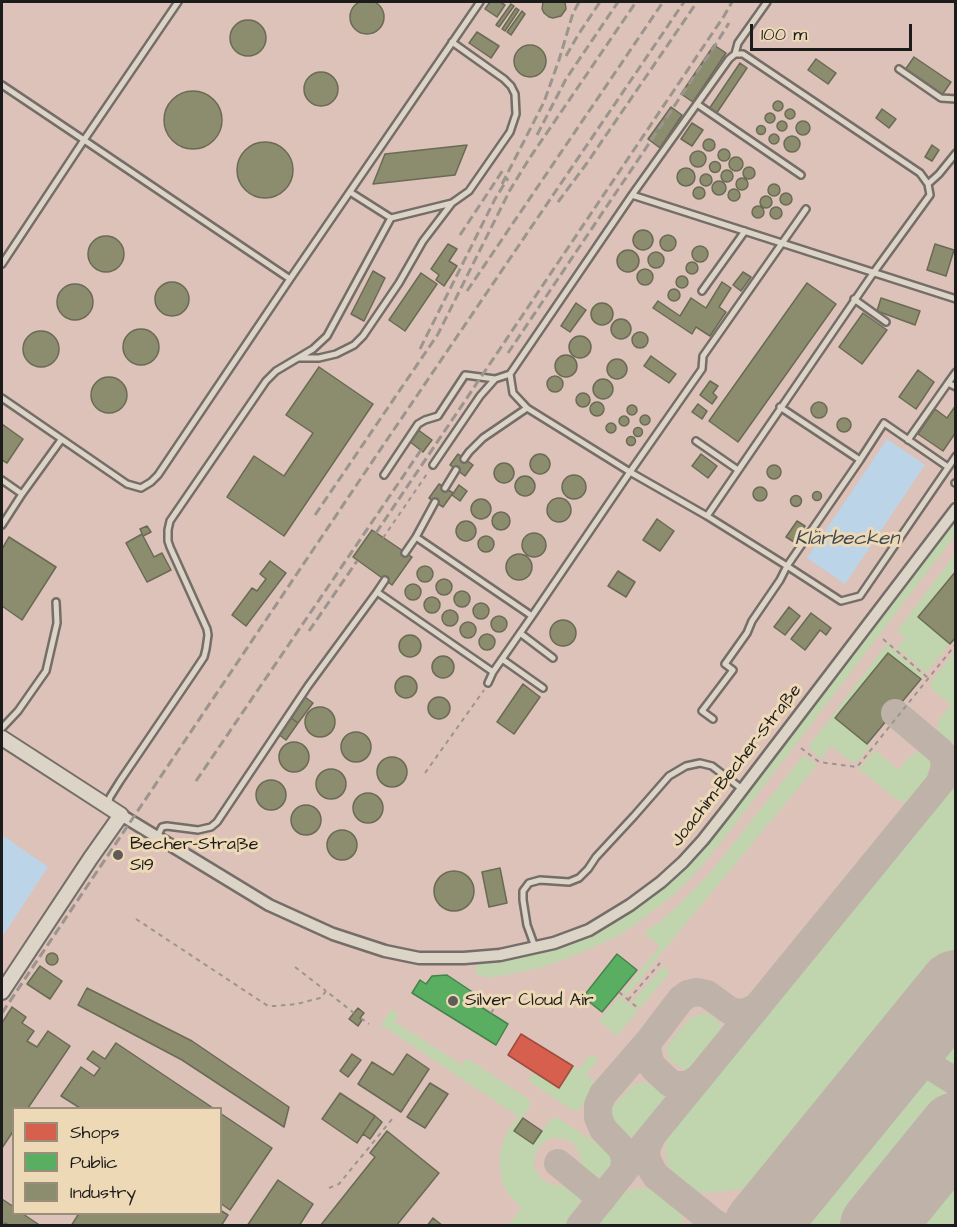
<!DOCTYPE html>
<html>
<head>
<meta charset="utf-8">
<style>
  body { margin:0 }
  #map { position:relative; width:957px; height:1227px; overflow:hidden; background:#e0d0c4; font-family:"Architects Daughter",sans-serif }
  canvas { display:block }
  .frame { position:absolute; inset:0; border:3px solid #1c1c1c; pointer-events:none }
  .legend { position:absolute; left:12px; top:1107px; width:210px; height:108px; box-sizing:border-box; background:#eed9b7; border:2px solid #9a8d79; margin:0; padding:8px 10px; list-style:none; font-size:18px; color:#1c1c1c }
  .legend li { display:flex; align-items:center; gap:12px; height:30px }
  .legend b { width:30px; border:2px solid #9a8d79 }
  .scale { position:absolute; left:750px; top:24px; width:162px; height:27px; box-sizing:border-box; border:3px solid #1c1c1c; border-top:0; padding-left:8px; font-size:18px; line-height:21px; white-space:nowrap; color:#1c1c1c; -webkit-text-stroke:4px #eed9b7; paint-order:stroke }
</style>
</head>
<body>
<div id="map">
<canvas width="957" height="1227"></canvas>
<div class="frame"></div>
<ul class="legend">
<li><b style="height:16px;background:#d6604d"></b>Shops</li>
<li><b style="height:16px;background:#5aae61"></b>Public</li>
<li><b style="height:16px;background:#8c8c6e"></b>Industry</li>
</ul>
<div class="scale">100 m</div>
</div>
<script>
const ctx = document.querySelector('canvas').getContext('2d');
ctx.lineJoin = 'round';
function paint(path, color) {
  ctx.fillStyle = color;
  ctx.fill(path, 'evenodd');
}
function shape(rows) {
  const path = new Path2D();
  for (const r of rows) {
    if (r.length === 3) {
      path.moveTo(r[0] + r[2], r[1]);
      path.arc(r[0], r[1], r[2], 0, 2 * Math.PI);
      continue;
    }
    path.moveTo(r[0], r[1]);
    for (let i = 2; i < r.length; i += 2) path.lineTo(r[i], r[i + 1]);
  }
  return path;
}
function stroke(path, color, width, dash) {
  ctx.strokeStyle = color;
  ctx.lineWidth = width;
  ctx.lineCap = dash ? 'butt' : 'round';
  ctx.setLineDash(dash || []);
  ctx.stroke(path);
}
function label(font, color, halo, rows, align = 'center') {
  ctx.font = font + ' "Architects Daughter",sans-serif';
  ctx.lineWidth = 6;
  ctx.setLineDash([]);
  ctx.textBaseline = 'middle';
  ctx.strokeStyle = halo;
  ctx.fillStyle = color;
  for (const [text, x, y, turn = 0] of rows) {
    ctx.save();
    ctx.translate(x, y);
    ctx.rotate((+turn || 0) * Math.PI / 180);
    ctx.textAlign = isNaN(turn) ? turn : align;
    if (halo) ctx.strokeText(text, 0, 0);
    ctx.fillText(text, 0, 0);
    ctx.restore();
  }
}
const built = shape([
  [2,2,955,2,955,1225,2,1225,2,937,47,867,2,835],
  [14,1108,220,1108,220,1214,14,1214]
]);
const green = shape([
  [955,518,955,535,947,546,725,837,702,866,676,893,632,927,614,938,568,958,540,968,489,978,476,974,475,971,479,964,512,958,549,950,592,933,633,910,676,877,705,847,717,833],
  [955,554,955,637,926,673,897,648,905,638,897,631],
  [887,644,924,676,868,744,870,746,860,759,852,763,831,746,821,759,808,747],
  [955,652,956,741,952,741,942,736,938,729,938,725,939,720,951,705,932,689,930,683,952,655],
  [875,750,898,770,908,758,916,752,923,753,933,761,934,765,933,775,917,797,910,801,902,802,896,799,859,769],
  [804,755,817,765,627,995,623,992,660,947,644,932,661,921,683,901,709,874],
  [955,778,955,948,758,1191,754,1188,705,1193,692,1189,672,1172,667,1164,665,1148,670,1128],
  [663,966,670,972,640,1008,632,1002],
  [620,996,638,1011,617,1036,599,1021],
  [391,1009,398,1014,395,1022,462,1065,467,1058,530,1100,531,1104,514,1131,532,1144,551,1119,556,1117,608,1150,613,1158,614,1169,609,1174,592,1177,588,1177,583,1171,577,1148,573,1143,566,1139,558,1138,552,1138,541,1144,538,1149,535,1156,534,1164,536,1171,543,1180,553,1185,573,1186,579,1190,580,1210,568,1225,508,1225,522,1208,509,1195,502,1182,499,1161,503,1140,511,1126,519,1117,381,1025],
  [700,1014,708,1014,715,1018,721,1025,721,1033,718,1042,696,1068,687,1070,683,1069,676,1065,669,1059,667,1054,667,1046,688,1020,693,1016],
  [955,1027,955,1075,937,1064,933,1058,935,1052],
  [591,1054,599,1059,586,1074,599,1085,576,1112,528,1081,534,1072,573,1066,578,1070],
  [924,1071,955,1091,955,1218,949,1225,794,1225,917,1075,921,1072],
  [642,1082,649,1084,664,1094,666,1102,642,1130,635,1135,629,1136,614,1125,611,1119,611,1111,612,1108,630,1088,633,1085],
  [644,1188,656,1191,671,1203,680,1213,684,1225,591,1225,609,1203,618,1196,632,1189]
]);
const water = shape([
  [887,439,925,465,845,584,807,558],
  [2,835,48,867,2,937]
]);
const shops = shape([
  [521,1034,573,1066,559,1088,508,1055,521,1034]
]);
const public = shape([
  [617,954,637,970,602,1012,583,997,617,954],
  [447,975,474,993,470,1000,508,1024,496,1045,412,993,420,980,426,984,432,976,447,975]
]);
const industry = shape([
  [367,17,17],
  [490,2,500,2,505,5,497,17,485,9,490,2],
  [543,2,565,2,566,9,561,16,553,18,549,17,544,13,542,9,543,2],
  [511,4,514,6,499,27,496,25,511,4],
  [516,8,519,10,505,31,502,29,516,8],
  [522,11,525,14,511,35,507,32,522,11],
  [248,38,18],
  [477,32,499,46,491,58,469,43,477,32],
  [530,61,16],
  [714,45,726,53,693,102,681,94,714,45],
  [914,57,951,82,942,95,905,70,914,57],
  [816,59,836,73,828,84,808,70,816,59],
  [740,63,747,68,716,114,709,109,740,63],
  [321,89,17],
  [193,120,29],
  [778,106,5],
  [671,107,682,115,660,148,648,139,671,107],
  [790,114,5],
  [882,109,896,119,889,128,876,118,882,109],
  [770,118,5],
  [803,128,7],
  [782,126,5],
  [692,123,703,130,692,146,681,139,692,123],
  [761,130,4.5],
  [774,139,5],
  [792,144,8],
  [709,145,6],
  [265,170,28],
  [467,145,455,175,373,184,385,154,467,145],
  [932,145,939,150,932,161,925,157,932,145],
  [724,155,6],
  [698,159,8],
  [736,164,7],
  [715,167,5.5],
  [749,173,6],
  [686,177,9],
  [727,176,6],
  [706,180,6],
  [742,184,6],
  [719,188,7],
  [774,190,6],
  [699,193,6],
  [734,195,6],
  [786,199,6],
  [766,202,6],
  [758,212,6],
  [776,213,6],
  [643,240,10],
  [668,243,8],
  [106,254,18],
  [448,244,457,249,449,261,457,266,444,286,436,280,439,275,431,269,448,244],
  [935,244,954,250,946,276,927,270,935,244],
  [700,254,8],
  [628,261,11],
  [656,260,8],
  [692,268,6],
  [645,277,8],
  [373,271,385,278,364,321,351,314,373,271],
  [743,272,751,277,741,291,733,285,743,272],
  [421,273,437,284,405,331,389,320,421,273],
  [682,282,6],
  [172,299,17],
  [722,282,731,288,719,307,726,312,710,336,696,327,692,334,653,308,658,301,680,316,691,298,706,308,722,282],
  [807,283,836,304,738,442,709,421,807,283],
  [75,302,18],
  [674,295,6],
  [881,298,920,311,915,325,877,311,881,298],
  [576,303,586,310,570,332,561,326,576,303],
  [602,314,11],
  [863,313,887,330,862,364,839,347,863,313],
  [621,329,10],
  [141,347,18],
  [41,349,18],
  [640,340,8],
  [580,347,11],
  [566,366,11],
  [651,356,676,374,669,383,644,366,651,356],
  [617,369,10],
  [319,367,373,404,284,536,227,497,254,456,284,476,313,433,286,415,319,367],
  [918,370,934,382,916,409,899,397,918,370],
  [555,384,8],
  [109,395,18],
  [603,389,10],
  [710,381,718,386,713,393,717,397,712,404,700,395,710,381],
  [583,400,7],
  [819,410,8],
  [597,409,7],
  [698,404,707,411,702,419,692,412,698,404],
  [632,410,5],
  [956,405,956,432,943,451,918,434,935,409,947,418,956,405],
  [645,420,5],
  [624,421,5],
  [844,425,7],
  [611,428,5],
  [2,424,23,439,7,463,2,460,2,424],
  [638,432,4.5],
  [417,429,432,440,423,452,409,441,417,429],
  [631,441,4.5],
  [540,464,10],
  [458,454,473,465,465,476,450,465,458,454],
  [701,454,717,466,708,478,692,466,701,454],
  [504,473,10],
  [774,472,7],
  [574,487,12],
  [525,486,10],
  [439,484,453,493,443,507,429,498,439,484],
  [459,485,467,491,460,501,452,495,459,485],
  [760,494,7],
  [817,496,4.5],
  [796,501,5.5],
  [559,510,12],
  [481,509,10],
  [501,521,9],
  [657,519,674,531,660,551,643,540,657,519],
  [466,531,10],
  [797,521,805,526,794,542,786,537,797,521],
  [147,526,151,532,143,536,140,529,147,526],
  [372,530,412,557,392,585,353,557,372,530],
  [534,545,12],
  [142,534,154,557,162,553,171,570,147,582,126,543,142,534],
  [486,544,8],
  [9,537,56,567,22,620,2,606,2,549,9,537],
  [519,567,13],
  [270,561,286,573,246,626,232,615,252,588,257,591,266,579,260,574,270,561],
  [425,574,8],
  [618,571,635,582,626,597,608,586,618,571],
  [956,571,956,637,950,644,918,617,956,571],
  [444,587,8],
  [413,592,8],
  [462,599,8],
  [432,605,8],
  [481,611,8],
  [789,607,800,616,785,635,774,627,789,607],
  [450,618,8],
  [811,613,831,628,826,635,820,630,805,650,791,639,811,613],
  [499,624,8],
  [563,633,13],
  [468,630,8],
  [487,642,8],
  [410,646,11],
  [888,653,921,679,867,744,835,718,888,653],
  [443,667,11],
  [406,687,11],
  [523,684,540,697,514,734,497,722,523,684],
  [305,697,313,703,298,723,291,718,305,697],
  [439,708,11],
  [320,722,15],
  [291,718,298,723,286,740,278,734,291,718],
  [356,747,15],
  [294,757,15],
  [392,772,15],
  [331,784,15],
  [271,795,15],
  [368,808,15],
  [306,820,15],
  [342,845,15],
  [500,868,507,903,489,907,482,872,500,868],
  [454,891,20],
  [52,959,6],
  [40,966,62,981,50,999,27,984,40,966],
  [87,988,192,1041,289,1107,284,1127,182,1060,78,1005,87,988],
  [12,1007,26,1017,22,1023,34,1031,27,1041,37,1047,48,1031,70,1046,28,1108,14,1108,14,1130,2,1148,2,1023,12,1007],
  [358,1008,364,1013,360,1018,362,1020,358,1026,349,1019,358,1008],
  [116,1043,213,1108,80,1108,61,1096,81,1067,94,1076,100,1068,87,1059,93,1051,105,1059,116,1043],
  [352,1054,361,1060,348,1077,340,1071,352,1054],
  [407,1054,429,1069,401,1112,358,1084,372,1062,393,1075,407,1054],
  [430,1083,448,1094,425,1128,407,1117,430,1083],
  [340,1093,375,1116,357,1143,322,1119,340,1093],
  [220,1113,272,1148,230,1210,220,1203,220,1113],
  [375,1116,382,1122,370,1139,363,1134,375,1116],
  [523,1118,542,1131,533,1144,514,1131,523,1118],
  [387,1131,439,1173,396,1226,320,1226,375,1157,370,1153,387,1131],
  [278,1180,313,1204,299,1226,247,1226,278,1180],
  [2,1199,14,1207,14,1214,23,1214,41,1226,10,1226,5,1223,3,1226,2,1226,2,1199],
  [220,1210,228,1215,221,1226,71,1226,78,1215,76,1214,220,1214,220,1210],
  [433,1218,443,1226,427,1226,433,1218]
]);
const taxiway = shape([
  [895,713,940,751,943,755,945,767,940,782],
  [942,1004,911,1045,911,1049,916,1057,956,1082],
  [649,1041,647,1049,650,1062,654,1068,670,1083,675,1085,686,1085,693,1082,700,1077],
  [869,1093,904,1056,907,1055,916,1057],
  [653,1134,647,1146,646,1157,652,1170,656,1176,712,1221,720,1226],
  [558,1163,602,1199],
  [624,1170,625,1159,622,1149,603,1129,598,1117,598,1105,603,1094,649,1041,681,999,688,994,697,992,707,994,729,1010,735,1012,742,1013,749,1011,758,1006],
  [580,1226,653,1134,672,1111,956,763],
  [751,1226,773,1211]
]);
const runway = shape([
  [761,1226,956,987],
  [877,1226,956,1129]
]);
const path = shape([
  [383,538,429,471],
  [883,639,928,678],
  [801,748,819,762,857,767,956,644],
  [425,773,484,690],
  [136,919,268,1006,275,1006,297,1004,312,1000,321,998,326,991,354,1013],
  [295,967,326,991],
  [619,992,639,1009],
  [628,1000,660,963],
  [491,1013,505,992],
  [361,1018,369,1024],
  [329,1188,339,1184,393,1118]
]);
const service = shape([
  [735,54,738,43,767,2],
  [899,69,941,98,956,99],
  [2,85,84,140,178,2],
  [697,104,801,175],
  [928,184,939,174,956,153],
  [350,192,391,218,452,203],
  [632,195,956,299],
  [2,264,84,140,290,279],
  [702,291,745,231],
  [854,299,886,322],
  [299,358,319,358,336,354,354,345,363,336,399,283,423,241,452,203,469,191,510,132,516,114,515,94,511,86,504,79,452,42],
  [948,383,956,372],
  [2,398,127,484,141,488,151,482,158,475,290,279,480,2],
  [780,407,860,460,884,423,948,467],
  [908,440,948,383,956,387],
  [696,441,738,470],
  [464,459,469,452,483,438,527,408],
  [433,465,480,396,495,379,510,374],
  [384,475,418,424,425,420,438,416,465,375,495,379],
  [2,480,22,494,2,525],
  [955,483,956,483],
  [445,488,456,470],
  [22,494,61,440],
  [435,502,416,537,532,616,630,472,702,369,703,356,806,209],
  [707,516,874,272,930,195,928,184,920,173,743,54,735,54,729,59,632,195,510,374,513,393,527,408,630,472,707,516,787,566,841,601,860,596,956,456],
  [405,553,416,537],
  [385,580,377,592,493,672,532,616],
  [520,633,553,658],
  [502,659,543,688],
  [488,683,493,672],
  [713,719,702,711,733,670,725,664,747,633,752,621,780,580,787,566,860,460],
  [2,728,18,711,46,671,57,623,56,602],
  [108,804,110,797,120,781,194,672,204,657,206,649,208,635,207,629,170,547,168,541,168,530,170,521,266,381,276,371,313,349,327,336,391,218],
  [157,837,162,827,167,826,198,830,211,827,217,822,308,686,377,592],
  [535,947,527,925,523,900,523,891,529,883,540,880,569,882,579,878,588,869,596,857,634,816,669,776,686,766,700,763,712,766,742,789]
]);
const minor = shape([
  [121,815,269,905,333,934,385,951,419,958,464,958,500,955,554,943,589,930,630,905,661,882,683,862,703,840,729,807,956,509]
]);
const tertiary = shape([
  [2,738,121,815,90,859,2,992]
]);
const rail = shape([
  [566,56,578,35,600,2],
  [537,135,566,79,618,2],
  [502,184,544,102,559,60,573,13,579,2],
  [558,202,587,163,697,2],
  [460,235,503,170],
  [467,291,663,2],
  [420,349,495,199,508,178],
  [508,353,716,44,729,23],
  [315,515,438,334,510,190,529,159,636,2],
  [376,533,724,16,732,2],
  [309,631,357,561],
  [196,781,421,450],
  [2,1013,376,456,684,2]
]);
const markers = [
  [118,855,6,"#615b57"],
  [453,1001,6,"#615b57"]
];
const streetNames = [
  ["Joachim-Becher-Straße",737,766,-52]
];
const poiNames = [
  ["Becher-Straße",130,845],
  ["S19",130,866],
  ["Silver Cloud Air",465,1001]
];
const waterNames = [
  ["Klärbecken",847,540]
];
paint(built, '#dcc2b8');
paint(green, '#c0d5ad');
paint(water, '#bcd4e8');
paint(shops, '#d6604d');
stroke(shops, '#9e4c3e', 1.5);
paint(public, '#5aae61');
stroke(public, '#47824c', 1.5);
paint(industry, '#8c8c6e');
stroke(industry, '#6a6a55', 1.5);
stroke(taxiway, '#beb2a9', 28);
stroke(runway, '#beb2a9', 74);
stroke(service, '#746d68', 10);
stroke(minor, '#746d68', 15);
stroke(tertiary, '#746d68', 18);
stroke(path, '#9b958e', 2, [4.5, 4.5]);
stroke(service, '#ddd4c8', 5);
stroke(minor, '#ddd4c8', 10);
stroke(tertiary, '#ddd4c8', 14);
stroke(rail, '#9b958e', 3, [9, 4.5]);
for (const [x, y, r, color] of markers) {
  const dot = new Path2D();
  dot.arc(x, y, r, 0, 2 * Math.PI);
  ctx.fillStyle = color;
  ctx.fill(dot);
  stroke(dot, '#eed9b7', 2);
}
label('18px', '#1c1c1c', '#eed9b7', streetNames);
label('18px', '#1c1c1c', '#eed9b7', poiNames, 'left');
label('italic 20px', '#404a53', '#eed9b7', waterNames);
</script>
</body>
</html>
